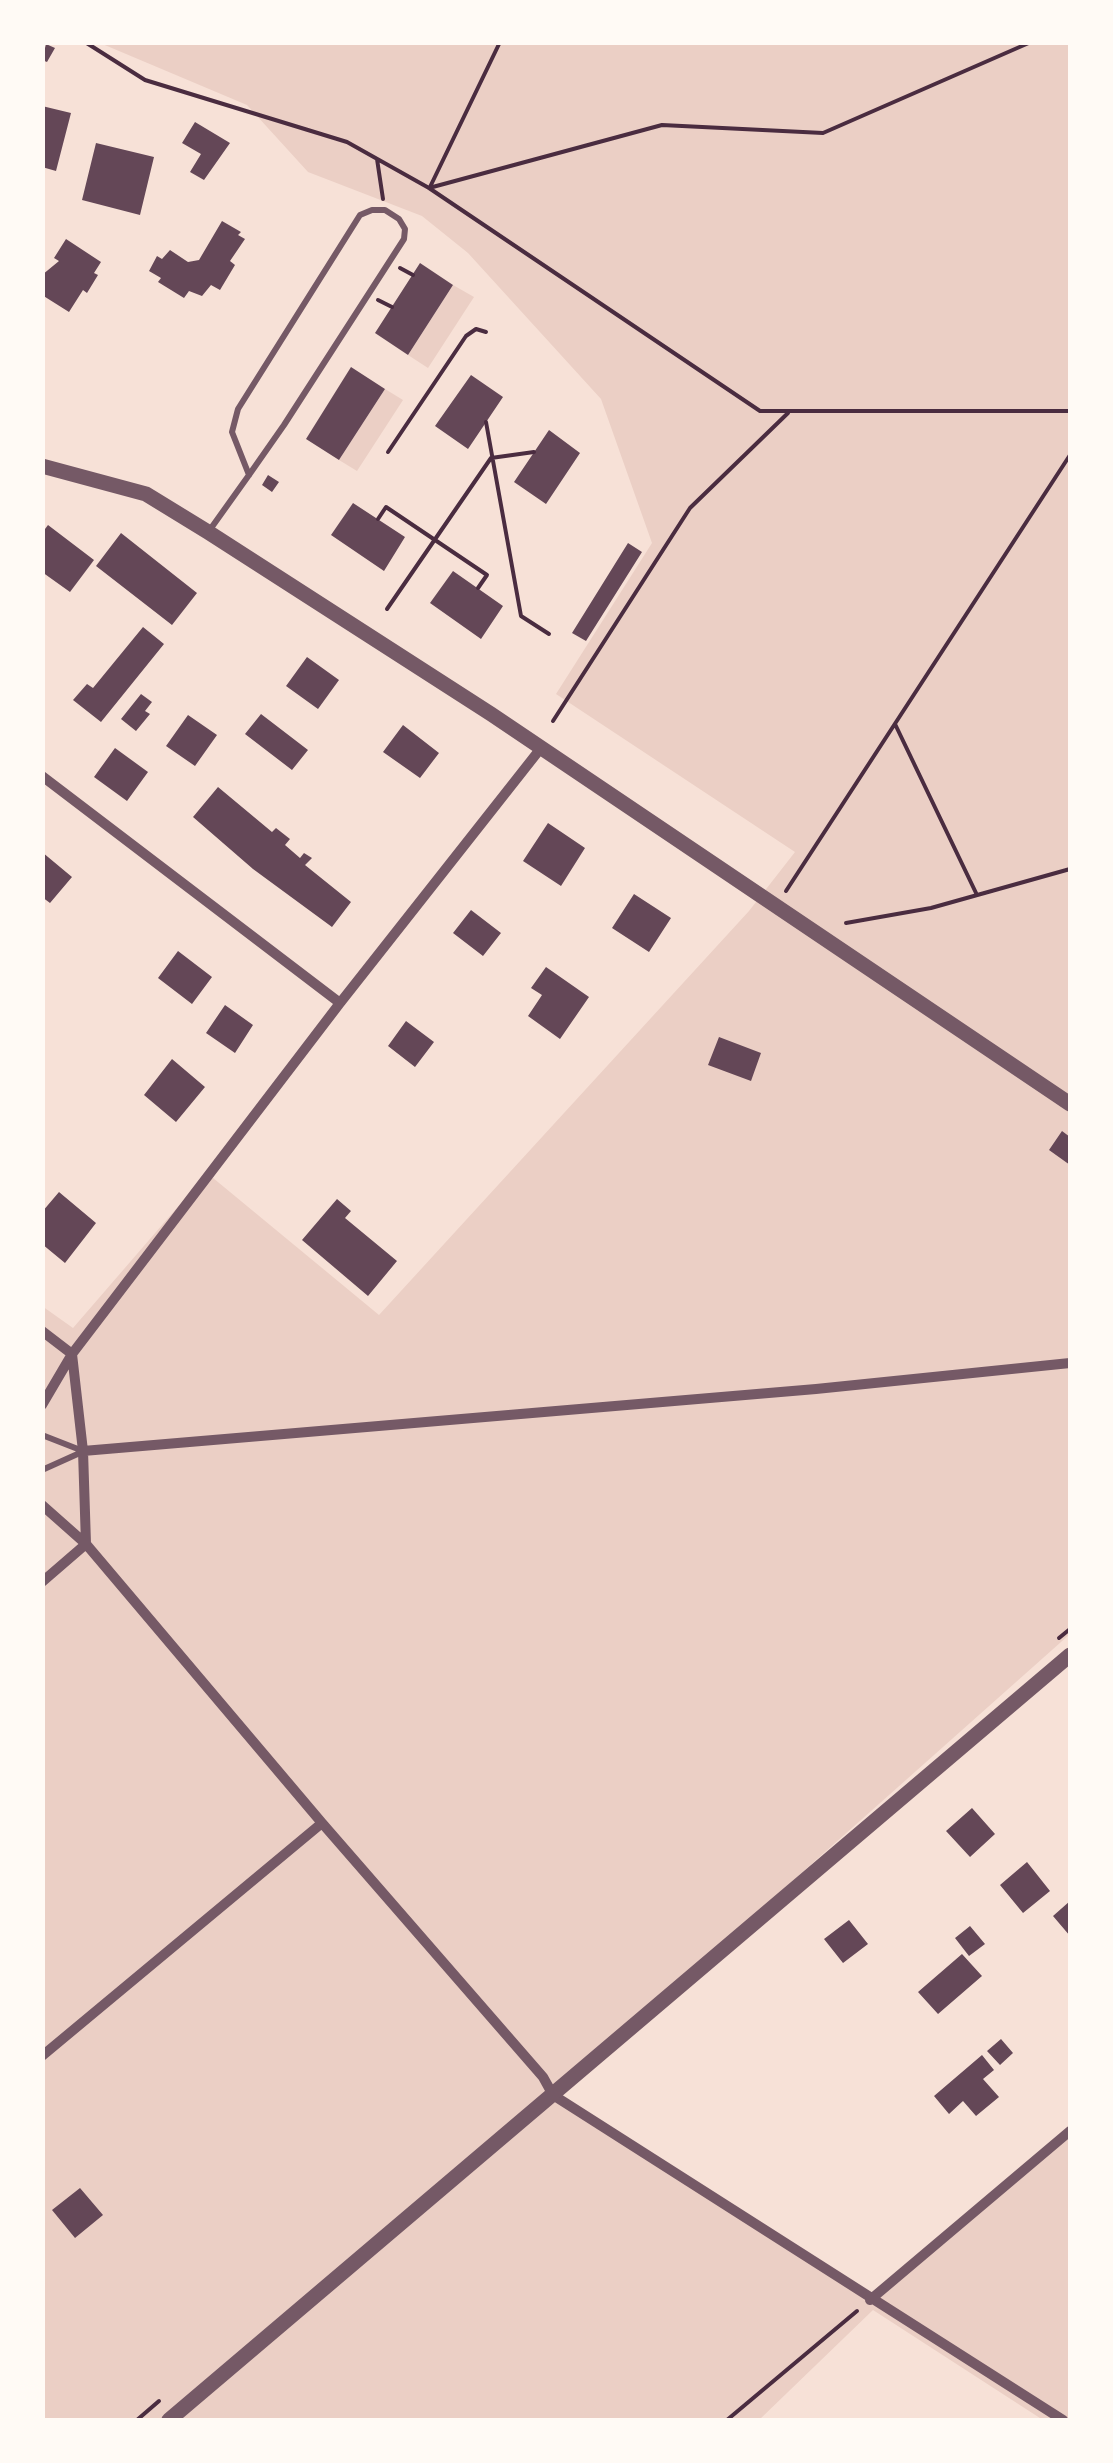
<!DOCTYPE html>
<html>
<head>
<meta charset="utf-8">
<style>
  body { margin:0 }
  #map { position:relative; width:1113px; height:2463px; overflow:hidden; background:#f7e1d7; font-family:"DejaVu Sans",sans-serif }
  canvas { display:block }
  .frame { position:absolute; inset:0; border:45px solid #fffaf5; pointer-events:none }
</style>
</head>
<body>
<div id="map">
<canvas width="1113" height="2463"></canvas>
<div class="frame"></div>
</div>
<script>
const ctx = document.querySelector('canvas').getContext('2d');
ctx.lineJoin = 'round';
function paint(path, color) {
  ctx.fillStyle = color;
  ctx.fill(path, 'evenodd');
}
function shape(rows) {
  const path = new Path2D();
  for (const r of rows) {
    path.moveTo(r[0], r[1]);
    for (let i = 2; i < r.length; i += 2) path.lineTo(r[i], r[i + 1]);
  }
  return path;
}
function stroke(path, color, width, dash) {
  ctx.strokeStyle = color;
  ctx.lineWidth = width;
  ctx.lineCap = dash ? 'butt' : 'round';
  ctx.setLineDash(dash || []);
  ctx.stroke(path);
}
const green = shape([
  [100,43,1070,43,1070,1634,553,2094,870,2299,1070,2131,1070,2420,1043,2420,873,2310,759,2420,43,2420,42,1306,73,1328,207,1173,379,1315,749,911,795,852,556,694,652,543,601,399,468,253,422,216,308,172,247,105],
  [453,285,474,297,428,368,408,355],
  [385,389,403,400,357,471,339,460]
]);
const building = shape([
  [46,44,55,48,47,62,42,60],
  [42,106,71,113,56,171,42,167],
  [195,122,230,143,204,180,190,172,201,154,182,143],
  [96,143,154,157,140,215,82,200],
  [222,221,241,232,238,235,245,239,230,261,235,265,220,290,211,285,202,296,189,291,184,298,158,282,161,278,149,271,157,256,162,259,170,250,188,262,199,260],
  [66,239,101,262,94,273,98,275,87,293,83,290,69,312,42,295,42,275,59,261,54,258],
  [420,263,453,285,408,355,375,333],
  [351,367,385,389,339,460,306,439],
  [471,375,503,397,468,449,435,426],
  [549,430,580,453,546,504,514,482],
  [268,475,279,482,272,492,262,485],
  [353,503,405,537,384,571,331,535],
  [48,525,94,560,70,592,42,572,42,533],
  [121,533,197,593,172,625,96,566],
  [628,543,642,552,586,641,572,633],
  [453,571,503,606,481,639,430,603],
  [143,627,164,644,101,722,73,700,87,684,93,688],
  [307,657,339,680,318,709,286,686],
  [141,694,152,702,145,711,150,714,136,731,121,719],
  [261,714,308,750,292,770,245,734],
  [188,715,217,735,195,766,166,746],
  [403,725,439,753,420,778,383,752],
  [115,748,148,772,127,801,94,777],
  [218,787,272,832,276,828,290,839,285,845,300,858,304,853,312,858,305,865,351,902,332,927,253,869,193,817],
  [548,823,585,848,561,886,523,861],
  [42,852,72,877,50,903,42,897],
  [634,894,671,918,649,952,612,928],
  [471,910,501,933,483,956,453,933],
  [178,951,212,977,192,1004,158,978],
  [546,967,589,997,560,1039,528,1016,542,995,531,988],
  [225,1005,253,1025,235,1053,206,1033],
  [406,1021,434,1042,415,1067,388,1046],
  [719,1037,761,1053,751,1081,708,1065],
  [172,1059,205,1087,176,1122,144,1095],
  [1062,1131,1070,1137,1070,1165,1049,1150],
  [59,1192,96,1223,65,1263,42,1244,42,1212],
  [337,1199,351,1211,345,1218,397,1261,368,1296,302,1240],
  [972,1808,995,1834,970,1857,946,1831],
  [1027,1862,1050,1891,1023,1913,1000,1885],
  [1070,1901,1070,1936,1053,1916],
  [849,1920,868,1944,843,1963,824,1939],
  [970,1926,985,1944,969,1956,955,1938],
  [962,1954,982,1976,938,2014,918,1992],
  [1001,2039,1013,2053,1000,2065,987,2051],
  [982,2055,994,2070,983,2079,999,2097,976,2116,963,2101,949,2114,934,2096],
  [80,2188,103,2215,75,2238,52,2210]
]);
const path = shape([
  [85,42,145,80,347,142,429,188,760,411,1070,411],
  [377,159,383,199],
  [430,187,500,42],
  [429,188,662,125,823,133,1031,42],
  [400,268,413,275],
  [378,300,392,307],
  [486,422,521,616,549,634],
  [388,452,466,336,476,329,486,332],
  [378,519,386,507,487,575,478,588],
  [387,609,491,458,534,452],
  [553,721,690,508,788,413],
  [895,724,977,895],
  [786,891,1070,455],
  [846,923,931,908,1070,869],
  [1059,1638,1070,1629],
  [137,2420,159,2401],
  [727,2420,857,2311]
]);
const service = shape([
  [209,531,249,475,284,425,404,239,405,229,399,219,385,210,372,210,360,215,238,409,232,432,249,475],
  [42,1435,83,1451],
  [42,1470,82,1452]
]);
const minor = shape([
  [42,776,340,1003],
  [42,1331,72,1354,83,1451,86,1544],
  [42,1405,72,1354,340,1003,541,748],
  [83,1451,816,1389,1070,1363],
  [42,1505,86,1544,322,1823,543,2077,553,2095,1063,2420],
  [42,1582,86,1544],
  [42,2056,322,1823],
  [870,2300,1070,2131]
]);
const tertiary = shape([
  [42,466,146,494,208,532,491,714,1070,1104],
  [169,2420,1070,1655]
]);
paint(green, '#ebcfc5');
paint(building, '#644757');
stroke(path, '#4a2c40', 4);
stroke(service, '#755966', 6);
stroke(minor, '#755966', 10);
stroke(tertiary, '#755966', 15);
</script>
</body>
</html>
